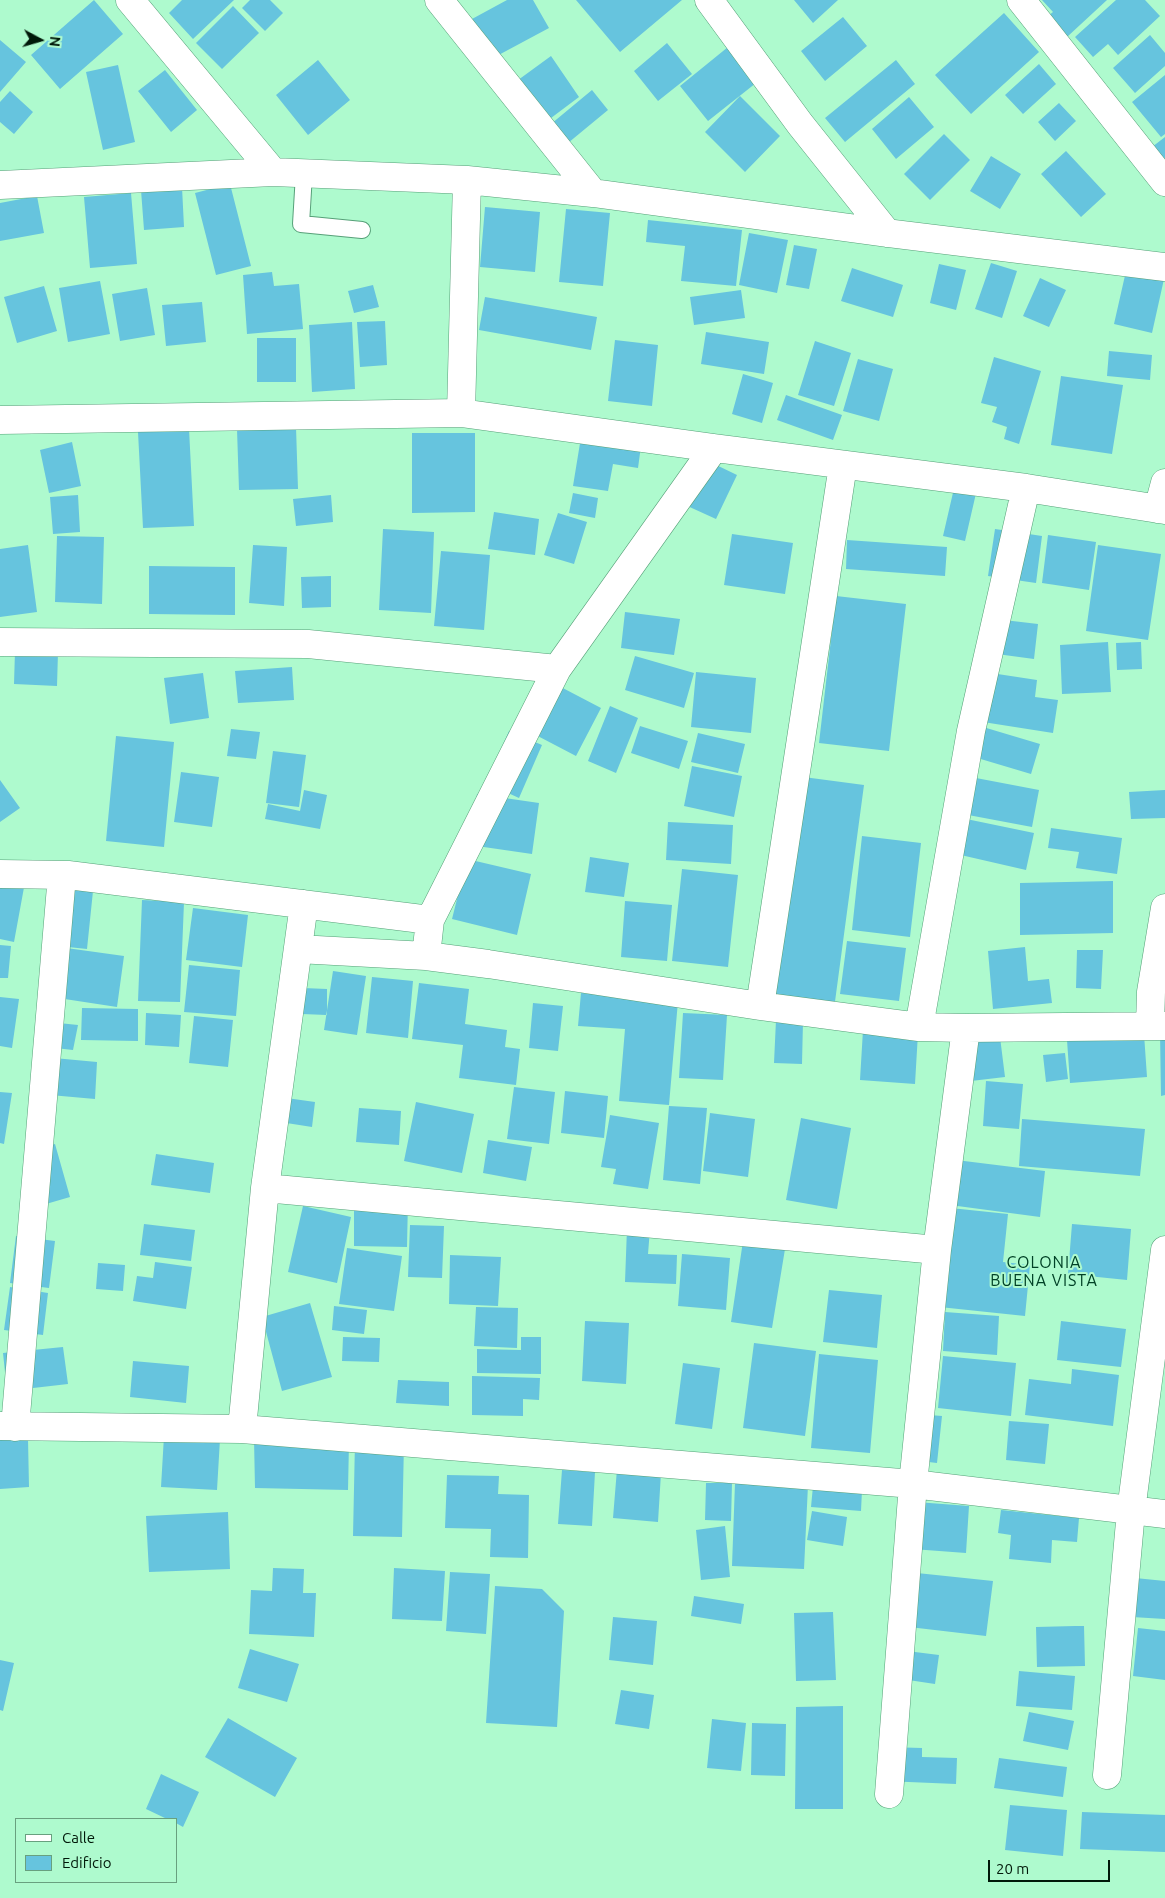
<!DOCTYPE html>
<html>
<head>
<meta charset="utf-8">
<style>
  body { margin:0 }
  #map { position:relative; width:1165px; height:1898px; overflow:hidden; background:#aeface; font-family:Ubuntu,sans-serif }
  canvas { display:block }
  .legend { position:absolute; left:15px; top:1818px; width:162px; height:65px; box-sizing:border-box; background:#aeface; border:1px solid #68a07f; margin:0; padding:6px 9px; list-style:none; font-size:15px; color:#001809 }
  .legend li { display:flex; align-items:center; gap:10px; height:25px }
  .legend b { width:25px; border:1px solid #68a07f }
  .north { position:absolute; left:15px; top:15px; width:50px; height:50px; -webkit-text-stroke:4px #aeface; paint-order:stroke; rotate:96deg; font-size:14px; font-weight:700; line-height:20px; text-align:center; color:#001809 }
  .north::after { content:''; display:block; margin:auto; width:18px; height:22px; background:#001809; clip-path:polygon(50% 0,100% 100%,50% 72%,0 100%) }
  .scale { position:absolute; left:988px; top:1860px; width:122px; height:22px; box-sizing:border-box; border:2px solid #001809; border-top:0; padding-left:6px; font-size:15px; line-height:18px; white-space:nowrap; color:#001809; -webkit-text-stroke:4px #aeface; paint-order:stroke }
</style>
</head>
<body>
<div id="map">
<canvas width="1165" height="1898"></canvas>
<ul class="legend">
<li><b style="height:6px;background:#fff"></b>Calle</li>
<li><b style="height:14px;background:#66c4de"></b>Edificio</li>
</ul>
<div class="north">N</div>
<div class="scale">20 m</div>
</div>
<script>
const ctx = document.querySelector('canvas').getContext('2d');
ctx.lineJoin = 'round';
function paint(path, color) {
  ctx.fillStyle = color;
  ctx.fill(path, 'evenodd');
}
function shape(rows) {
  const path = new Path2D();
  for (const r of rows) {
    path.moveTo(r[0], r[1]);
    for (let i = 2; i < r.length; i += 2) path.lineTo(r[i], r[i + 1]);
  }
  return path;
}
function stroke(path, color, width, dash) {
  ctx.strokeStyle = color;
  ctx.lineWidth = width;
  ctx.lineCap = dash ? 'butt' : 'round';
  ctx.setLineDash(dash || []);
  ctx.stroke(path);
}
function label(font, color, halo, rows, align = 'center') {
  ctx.font = font + ' Ubuntu,sans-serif';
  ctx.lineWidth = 4;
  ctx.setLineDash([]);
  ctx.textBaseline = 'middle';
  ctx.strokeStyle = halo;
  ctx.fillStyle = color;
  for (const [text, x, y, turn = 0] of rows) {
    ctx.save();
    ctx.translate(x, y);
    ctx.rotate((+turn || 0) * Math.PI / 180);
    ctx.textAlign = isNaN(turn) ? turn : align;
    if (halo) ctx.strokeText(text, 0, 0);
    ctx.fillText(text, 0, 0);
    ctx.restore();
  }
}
const building = shape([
  [94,0,123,34,60,89,31,55],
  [182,0,234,0,193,39,169,13],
  [250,0,270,0,283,13,265,31,242,8],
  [507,0,533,0,549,28,493,58,472,19],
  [576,0,682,0,620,52],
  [794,0,838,0,813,23],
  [1042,0,1107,0,1067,37,1048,16,1053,12],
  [1116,0,1145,0,1160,16,1118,55,1108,44,1093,57,1075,37],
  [233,6,259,33,222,69,196,43],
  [1004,13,1039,52,971,114,935,75],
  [843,17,867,46,825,81,801,51],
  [1150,35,1165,53,1165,66,1135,93,1113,68],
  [0,40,26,62,0,92],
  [667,43,692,74,658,101,634,71],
  [728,47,756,83,708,121,680,86],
  [551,56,579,97,543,124,514,83],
  [318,60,350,100,308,135,276,95],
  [896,60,915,84,845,142,825,118],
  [1039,64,1056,84,1023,114,1005,95],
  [118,65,135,142,103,150,86,72],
  [165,70,197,110,171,132,138,91],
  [1165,75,1165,134,1161,137,1132,102],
  [592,90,608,110,568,143,551,124],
  [10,91,33,112,14,134,0,122,0,102],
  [740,96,780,136,745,172,705,132],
  [909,97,934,127,896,159,872,129],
  [1059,103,1076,121,1055,141,1038,122],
  [944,134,970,160,930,200,904,174],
  [1165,137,1165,164,1152,147],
  [1066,151,1106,194,1081,217,1041,174],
  [991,156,1021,174,1000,209,970,191],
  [230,184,251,266,216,275,195,193],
  [182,187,184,227,144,230,141,190],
  [131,193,137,264,90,268,84,197],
  [37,196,44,233,0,241,0,203],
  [485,207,540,212,535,272,480,267],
  [566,209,610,213,603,286,559,282],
  [648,220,742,230,736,286,681,281,685,246,646,242],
  [749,233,788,240,777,293,739,285],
  [794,245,817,249,809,289,786,285],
  [991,263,1017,271,1002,318,975,309],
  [939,264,966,270,956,310,930,303],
  [852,268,903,285,893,317,841,301],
  [1126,271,1164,279,1152,333,1114,324],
  [272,272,274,286,299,284,303,329,247,334,243,275],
  [1040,278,1066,290,1049,327,1023,316],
  [100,281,110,334,68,342,59,288],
  [373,285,379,307,354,313,348,291],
  [44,286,57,331,17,343,4,297],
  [147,288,155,335,120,341,112,294],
  [741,290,745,318,694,325,690,297],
  [485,297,597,317,591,350,479,330],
  [202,302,206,342,166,346,162,305],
  [385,321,387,365,360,367,357,322],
  [352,322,355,389,312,392,309,325],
  [706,332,769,342,764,374,701,364],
  [257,338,296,338,296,382,257,382],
  [615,340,658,345,652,406,608,401],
  [815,341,851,353,834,406,798,395],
  [1109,351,1152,355,1150,380,1107,376],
  [994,357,1041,371,1019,444,1004,439,1007,427,992,422,997,407,981,403],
  [858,359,893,369,879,421,843,411],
  [743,374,773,383,762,423,732,414],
  [1061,376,1123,385,1112,454,1051,445],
  [786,395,842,415,833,440,777,420],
  [296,427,298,489,239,490,237,429],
  [189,429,194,526,143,528,138,432],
  [412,433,475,433,475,512,412,513],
  [581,437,641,446,638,468,613,464,608,491,573,486],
  [72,442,81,486,49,493,40,450],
  [708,461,737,475,716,519,672,499],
  [955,484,977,489,965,541,943,536],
  [573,493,598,498,595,518,569,513],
  [78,495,80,532,53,534,50,497],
  [331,495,333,522,296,526,293,499],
  [494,512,539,519,535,555,488,549],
  [558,513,587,522,574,564,544,555],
  [383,529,434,532,431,613,379,610],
  [995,529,1042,536,1036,583,988,576],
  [732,534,793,543,785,594,724,585],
  [1048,535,1096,542,1089,590,1042,583],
  [57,536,104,537,102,604,55,602],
  [847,540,947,547,945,576,846,569],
  [28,545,37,612,0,617,0,549],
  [253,545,287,547,284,606,249,603],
  [1098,545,1161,554,1148,640,1086,631],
  [441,551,490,555,484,630,434,626],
  [149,566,235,567,235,615,149,614],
  [331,576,331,607,302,608,301,577],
  [836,596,906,604,889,751,819,743],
  [625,612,680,619,674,655,621,648],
  [987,618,1038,624,1034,659,982,652],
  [1108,642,1111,692,1062,694,1060,645],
  [1141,642,1142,669,1117,670,1116,643],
  [15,651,58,652,57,686,14,684],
  [635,656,694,673,684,708,625,690],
  [292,667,294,700,238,703,235,671],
  [696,672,756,678,751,733,691,727],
  [203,673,209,718,170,724,164,678],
  [991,673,1037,680,1035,697,1058,700,1053,733,983,722],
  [557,685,601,708,576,756,532,733],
  [610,706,638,718,616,773,588,761],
  [640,726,688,741,679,769,631,753],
  [983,727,1040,744,1031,774,974,757],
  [231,729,260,732,256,759,227,756],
  [509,731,542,745,519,798,486,783],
  [698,733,745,744,738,773,691,762],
  [116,736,174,742,164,847,106,841],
  [273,751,306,755,299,807,266,803],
  [692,766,742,776,734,817,684,806],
  [181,772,219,777,212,827,174,822],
  [955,774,1039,790,1032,827,947,811],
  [796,776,864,785,834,1009,766,999],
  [0,780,20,808,0,822],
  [304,790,327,795,320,829,265,819,268,804,300,811],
  [1165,790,1165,818,1131,819,1129,792],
  [477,794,539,803,532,854,470,845],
  [947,815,1034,833,1026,870,939,850],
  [668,822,733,825,731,864,666,860],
  [1051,828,1122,838,1117,874,1076,868,1079,852,1048,848],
  [862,836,921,843,910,937,852,930],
  [590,857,629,863,624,897,585,892],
  [467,859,531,874,517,935,452,919],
  [682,869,738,875,728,967,672,961],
  [0,878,25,882,14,942,0,939],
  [1113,881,1113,933,1020,935,1020,883],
  [54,887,93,891,87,949,49,945],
  [142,900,184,902,180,1002,138,1001],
  [625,901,672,905,667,961,621,957],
  [193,908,248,915,242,967,186,960],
  [847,941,906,948,899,1001,840,994],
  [0,945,11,946,8,978,0,978],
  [52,946,124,956,117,1007,45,996],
  [1025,947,1028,981,1049,979,1052,1003,993,1009,988,951],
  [1077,950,1103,950,1101,989,1076,988],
  [189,965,240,970,236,1016,184,1012],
  [333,971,366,976,357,1035,324,1030],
  [372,977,413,981,408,1038,366,1033],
  [419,983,469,989,465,1024,507,1030,505,1047,520,1049,516,1085,459,1078,463,1045,412,1039],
  [279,987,327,989,327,1015,277,1013],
  [581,993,678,1001,669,1105,619,1101,625,1029,578,1026],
  [0,997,19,999,12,1048,0,1046],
  [533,1003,563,1006,558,1051,529,1048],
  [82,1008,138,1009,138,1041,81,1040],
  [146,1013,181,1015,179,1047,145,1045],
  [683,1013,727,1015,723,1080,679,1078],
  [194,1016,233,1020,228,1067,189,1063],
  [776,1020,803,1021,802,1064,774,1063],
  [49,1022,78,1025,73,1050,46,1047],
  [863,1030,918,1033,915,1084,860,1080],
  [1160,1031,1165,1031,1165,1095,1161,1096],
  [1144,1034,1147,1077,1070,1083,1067,1040],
  [1000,1037,1005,1077,971,1081,967,1040],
  [1065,1053,1068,1079,1046,1082,1043,1055],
  [43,1057,97,1062,95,1099,39,1094],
  [986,1081,1023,1084,1019,1129,983,1126],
  [514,1087,555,1092,549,1144,507,1139],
  [565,1091,608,1096,604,1138,561,1133],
  [0,1092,12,1093,4,1144,0,1143],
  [265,1095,315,1102,312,1127,261,1119],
  [416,1102,474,1114,462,1173,404,1161],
  [669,1106,707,1108,700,1184,663,1180],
  [359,1108,401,1111,399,1145,356,1142],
  [710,1113,755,1119,748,1177,703,1171],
  [610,1115,659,1123,648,1189,613,1184,616,1169,601,1167],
  [801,1118,851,1128,837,1209,786,1200],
  [1022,1119,1145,1129,1140,1176,1019,1166],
  [488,1140,532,1147,526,1181,483,1173],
  [55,1144,70,1197,46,1204,30,1150],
  [156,1154,214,1163,210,1193,151,1185],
  [956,1160,1045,1171,1040,1217,950,1205],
  [354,1199,408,1199,407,1247,354,1246],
  [303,1206,351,1217,337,1283,288,1272],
  [941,1207,1008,1214,1003,1262,1030,1265,1025,1316,930,1306],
  [144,1224,195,1230,191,1261,140,1255],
  [1072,1224,1131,1229,1127,1280,1068,1274],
  [410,1225,444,1226,442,1278,408,1277],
  [627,1228,650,1229,648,1254,677,1255,676,1284,625,1282],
  [16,1236,55,1241,49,1288,10,1283],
  [743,1241,785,1249,772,1328,731,1322],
  [347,1248,402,1256,394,1311,339,1304],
  [682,1254,730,1258,726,1310,678,1306],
  [450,1255,501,1257,498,1306,449,1304],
  [155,1262,192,1267,186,1309,133,1301,137,1276,153,1278],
  [98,1263,125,1265,123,1291,96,1289],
  [10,1287,48,1293,43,1335,4,1330],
  [829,1290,882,1295,877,1348,823,1342],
  [310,1303,332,1377,282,1391,262,1317],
  [334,1306,367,1310,364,1334,332,1330],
  [476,1307,518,1308,517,1348,474,1346],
  [945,1312,999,1316,997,1355,943,1351],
  [585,1321,629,1323,626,1384,582,1381],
  [1061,1321,1126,1329,1121,1367,1057,1360],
  [343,1337,380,1338,379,1362,342,1361],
  [521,1337,541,1337,541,1374,477,1373,477,1349,521,1350],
  [754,1343,816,1351,805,1436,743,1428],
  [63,1347,68,1384,7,1391,3,1353],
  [819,1354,878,1360,870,1453,811,1448],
  [943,1356,1016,1363,1011,1416,938,1408],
  [133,1361,189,1366,186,1403,130,1397],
  [683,1363,720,1368,712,1429,675,1424],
  [1072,1369,1119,1375,1113,1426,1025,1415,1029,1379,1071,1384],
  [472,1376,540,1378,539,1400,523,1399,523,1416,472,1415],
  [398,1380,449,1382,449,1406,396,1403],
  [917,1414,942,1416,937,1463,912,1460],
  [1009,1421,1049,1424,1045,1464,1006,1460],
  [164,1436,220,1439,217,1490,161,1487],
  [0,1439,28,1439,29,1487,0,1489],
  [254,1439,349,1442,348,1490,255,1488],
  [355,1441,404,1442,402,1537,353,1536],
  [617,1469,661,1473,658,1522,613,1518],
  [562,1470,595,1472,592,1526,558,1524],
  [447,1475,499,1476,498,1494,529,1495,528,1558,490,1557,491,1529,445,1528],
  [706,1483,732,1483,731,1521,705,1520],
  [735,1483,808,1485,804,1569,732,1566],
  [813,1486,862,1490,861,1511,811,1507],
  [903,1501,969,1506,966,1553,899,1548],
  [1001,1510,1079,1518,1077,1542,1052,1540,1051,1563,1009,1559,1011,1535,998,1533],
  [812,1511,847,1517,843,1546,807,1540],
  [228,1512,230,1569,149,1572,146,1516],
  [725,1526,730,1577,701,1580,696,1530],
  [273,1568,304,1569,303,1593,316,1593,314,1637,249,1634,251,1590,272,1591],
  [394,1568,445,1571,442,1621,392,1619],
  [898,1571,993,1581,986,1636,892,1625],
  [450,1572,490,1574,486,1634,446,1631],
  [1135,1578,1165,1581,1165,1619,1132,1617],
  [495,1586,542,1589,564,1611,557,1727,486,1723],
  [694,1596,744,1604,741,1624,691,1616],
  [833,1612,836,1680,796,1681,794,1613],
  [613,1617,657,1621,653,1665,609,1660],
  [1075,1626,1084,1626,1085,1666,1037,1667,1036,1627],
  [1138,1628,1165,1631,1165,1680,1133,1676],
  [250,1649,299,1664,287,1702,238,1688],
  [899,1650,939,1655,935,1684,895,1678],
  [0,1660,14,1663,3,1711,0,1710],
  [1019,1671,1075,1676,1072,1710,1016,1706],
  [621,1690,654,1695,649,1729,615,1724],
  [843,1706,843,1809,795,1809,796,1707],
  [1029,1712,1074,1721,1068,1750,1023,1741],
  [228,1718,297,1758,275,1797,205,1757],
  [712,1719,746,1723,741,1771,707,1768],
  [752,1723,786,1724,785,1776,751,1775],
  [887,1747,922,1748,922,1757,957,1758,956,1784,885,1781],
  [999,1758,1067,1767,1063,1797,994,1788],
  [161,1774,199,1792,183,1827,176,1823,176,1819,167,1819,146,1809],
  [1010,1805,1067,1810,1063,1856,1005,1850],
  [1082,1812,1165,1815,1165,1852,1080,1849]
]);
const lane = shape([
  [304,174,301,224,362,230]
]);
const street = shape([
  [130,0,273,172],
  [439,0,593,193],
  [709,0,800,124,887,233],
  [1021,0,1165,182],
  [0,185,273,172,467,180,593,193,887,233,1165,267],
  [461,413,467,180],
  [0,420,461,413,714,448,1026,488,1165,510],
  [1158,509,1165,483],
  [0,642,308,644,557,669,714,448],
  [557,669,430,920,426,956,488,964,760,1006,919,1027,966,1028,1165,1026],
  [0,874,68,875,430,920],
  [298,949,426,956],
  [760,1006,843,465],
  [1150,1026,1151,992,1165,908],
  [919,1027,971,731,1026,488],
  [265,1188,937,1250],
  [0,1426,242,1429,913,1484,1165,1514],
  [15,1427,62,875],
  [242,1429,265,1188,304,904],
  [1107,1775,1131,1511,1165,1250],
  [889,1794,913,1484,937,1250,966,1028]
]);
const neighbourhoodNames = [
  ["COLONIA",1044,1263],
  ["BUENA VISTA",1044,1281]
];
paint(building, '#66c4de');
stroke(lane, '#56a078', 18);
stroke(street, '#56a078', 29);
stroke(lane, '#fff', 16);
stroke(street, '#fff', 28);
ctx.letterSpacing = '1px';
label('16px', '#004126', '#aeface', neighbourhoodNames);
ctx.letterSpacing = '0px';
</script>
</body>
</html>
